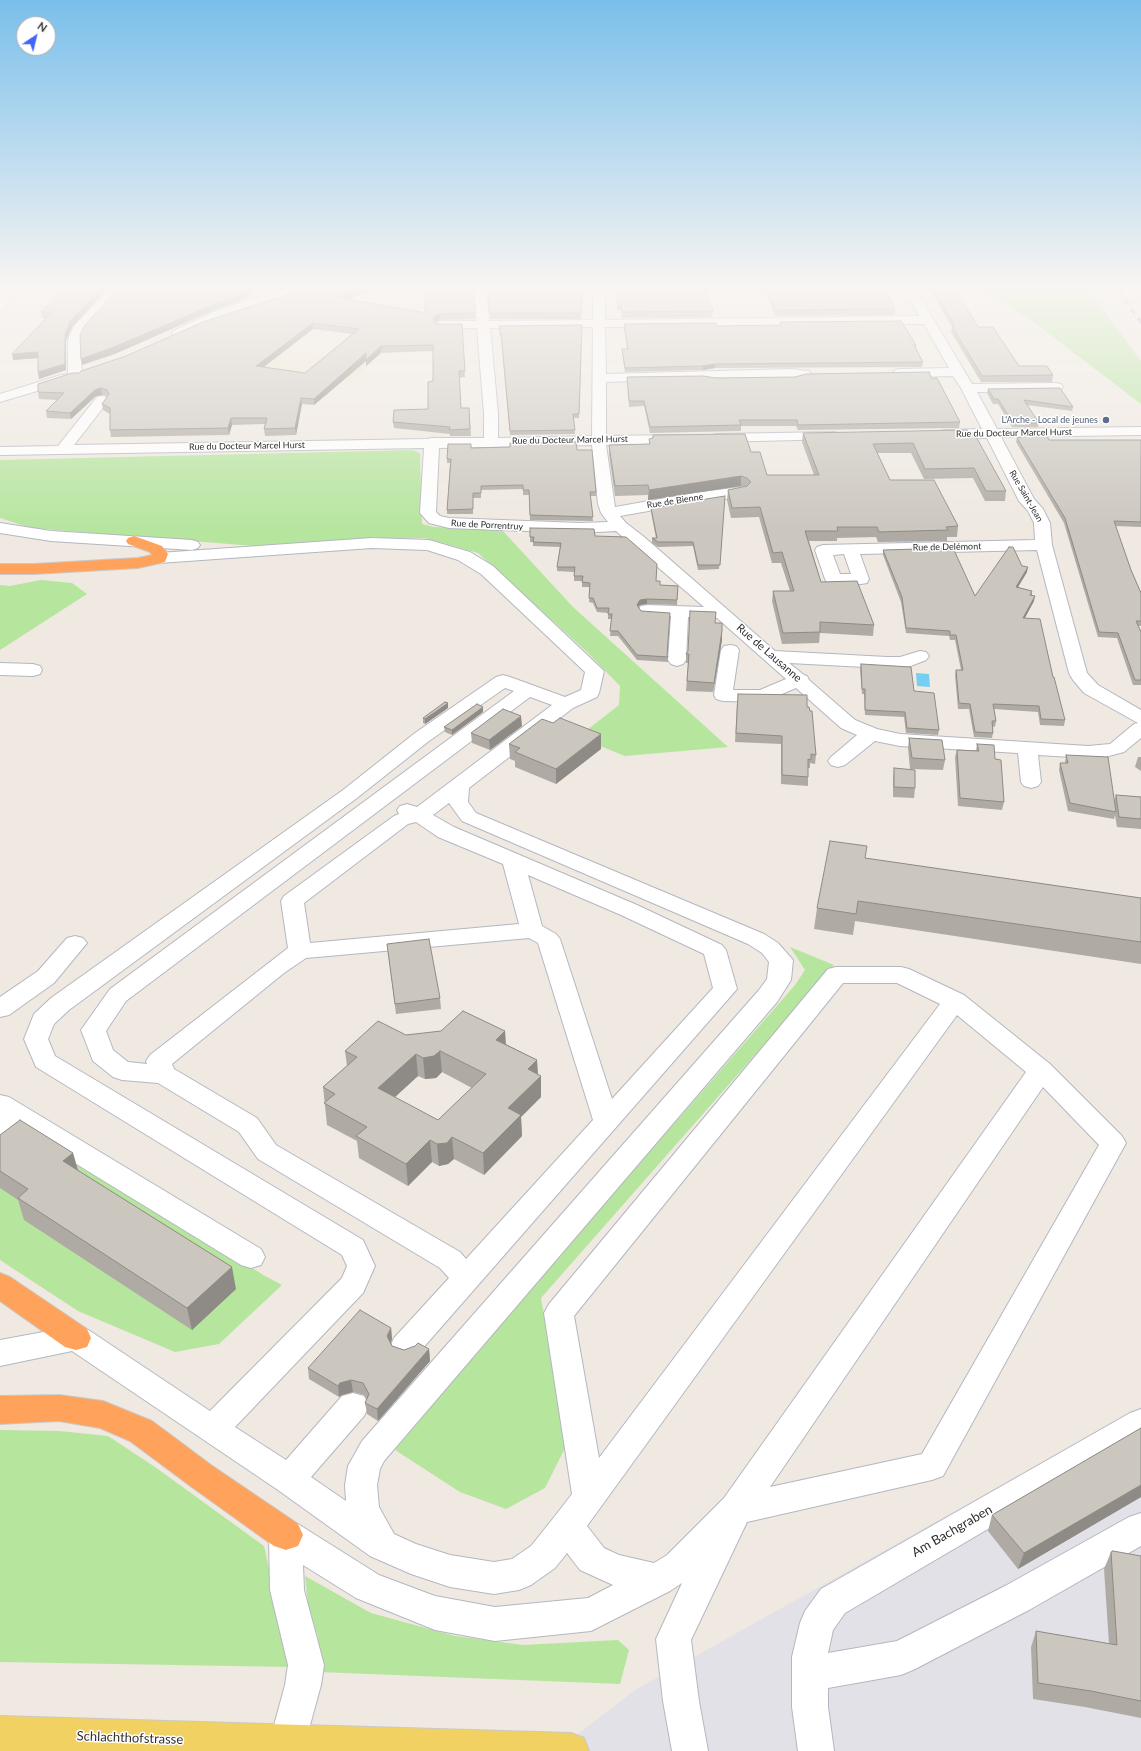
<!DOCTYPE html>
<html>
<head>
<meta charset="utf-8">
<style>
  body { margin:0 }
  #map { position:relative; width:1141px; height:1751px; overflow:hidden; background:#efe9e1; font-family:Lato,sans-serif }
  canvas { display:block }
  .north { position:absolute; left:16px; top:16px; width:40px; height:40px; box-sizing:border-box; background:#fff; border:1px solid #ababab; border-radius:50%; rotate:35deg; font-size:11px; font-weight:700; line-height:16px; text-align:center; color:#2e2e2e }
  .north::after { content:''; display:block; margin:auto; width:14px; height:18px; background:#4264fb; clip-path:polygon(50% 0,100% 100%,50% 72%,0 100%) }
</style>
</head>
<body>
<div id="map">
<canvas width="1141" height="1751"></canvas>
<div class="north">N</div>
</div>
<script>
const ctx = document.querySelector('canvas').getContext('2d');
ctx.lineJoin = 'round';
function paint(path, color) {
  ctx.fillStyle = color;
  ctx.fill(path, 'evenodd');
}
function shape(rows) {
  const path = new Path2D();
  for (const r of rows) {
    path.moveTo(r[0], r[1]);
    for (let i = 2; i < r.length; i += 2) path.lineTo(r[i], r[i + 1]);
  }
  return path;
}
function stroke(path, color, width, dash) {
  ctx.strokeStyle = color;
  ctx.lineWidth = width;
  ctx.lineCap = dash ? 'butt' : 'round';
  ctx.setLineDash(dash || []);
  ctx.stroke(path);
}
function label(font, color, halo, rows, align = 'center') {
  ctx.font = font + ' Lato,sans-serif';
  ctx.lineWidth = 3;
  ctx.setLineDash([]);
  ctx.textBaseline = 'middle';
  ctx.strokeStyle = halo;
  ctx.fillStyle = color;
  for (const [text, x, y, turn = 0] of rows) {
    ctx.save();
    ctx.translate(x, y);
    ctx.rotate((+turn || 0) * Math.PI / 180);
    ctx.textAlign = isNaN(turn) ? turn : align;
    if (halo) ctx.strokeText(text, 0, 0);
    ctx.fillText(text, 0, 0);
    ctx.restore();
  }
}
const industrial = shape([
  [1141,1407,1141,1751,556,1751,635,1690]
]);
const education = shape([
  [255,345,375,361,350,383,294,378,141,357]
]);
const green = shape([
  [978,287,1086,287,1141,361,1141,404,1032,321],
  [413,450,420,453,422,524,434,527,502,530,573,607,728,747,625,756,578,737,619,705,620,686,587,652,478,553,425,538,374,538,254,546,31,528,0,518,0,460],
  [41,580,72,583,87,594,0,650,0,585,10,586],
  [790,947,834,965,541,1298,567,1444,545,1488,506,1509,460,1492,395,1450,524,1296,795,985,805,970],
  [27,1128,265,1276,282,1285,219,1344,175,1352,78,1311,0,1260,0,1144],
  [0,1430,59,1431,108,1436,155,1467,264,1546,291,1667,0,1662],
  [305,1576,371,1613,455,1636,523,1645,618,1640,629,1650,620,1684,319,1672,318,1637,308,1604]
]);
const water = shape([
  [916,673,929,674,930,687,917,686]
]);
const minor = shape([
  [0,287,11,287,6,306,4,309,0,310,0,287],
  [111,287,124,287,85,330,82,334,80,341,82,375,80,378,72,378,71,381,0,402,0,394,61,375,68,374,68,341,70,334,75,325,111,287],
  [290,287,309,287,307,290,226,316,183,337,178,338,173,337,172,334,173,331,218,310,290,287],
  [474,287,486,287,489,321,593,320,593,287,605,287,605,320,919,316,902,287,914,287,972,384,1056,383,1061,384,1063,387,1061,390,1056,391,977,392,997,429,1141,427,1141,435,1001,437,1034,499,1043,509,1050,523,1052,545,1087,673,1098,685,1141,710,1141,738,1124,752,1105,757,1088,758,1038,755,1041,782,1038,786,1031,788,1024,786,1021,782,1018,753,900,746,875,741,845,765,838,767,831,765,828,761,831,757,857,735,841,728,796,688,763,702,723,701,716,699,714,695,721,650,724,646,730,645,736,646,739,650,733,690,760,690,786,679,717,618,688,617,686,660,683,664,677,666,671,664,668,660,671,616,647,615,641,614,638,610,641,606,647,605,704,607,616,531,580,533,449,528,429,523,420,513,424,448,0,455,0,447,58,446,97,397,102,396,107,397,109,400,74,445,427,439,432,438,484,438,484,413,477,328,441,329,437,328,435,325,437,322,441,321,477,321,474,287],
  [924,324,949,368,900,369,895,370,893,373,895,376,900,377,953,376,961,388,982,429,945,430,940,431,938,434,940,437,945,438,987,438,1019,501,1028,511,1034,523,1035,540,823,545,817,547,815,550,825,579,827,583,833,584,861,584,867,583,869,579,860,554,1037,550,1069,673,1073,680,1084,693,1138,723,1134,724,1110,744,1088,746,900,734,877,729,855,720,809,680,807,676,804,675,789,663,903,669,926,660,929,656,926,652,920,651,900,657,887,657,775,651,643,536,626,523,620,516,694,503,741,497,746,495,749,492,746,489,741,487,694,493,615,507,606,445,679,443,684,442,686,439,684,436,679,435,606,436,606,382,762,377,763,380,768,381,794,381,809,377,811,374,809,371,791,369,606,374,605,327,924,324],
  [593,327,592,436,498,438,498,413,490,328,593,327],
  [592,445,598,504,601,513,608,522,580,523,449,518,440,516,436,512,439,448,592,445],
  [844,554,851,574,840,574,833,555,844,554],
  [833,432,838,433,840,436,838,439,717,442,712,441,710,438,712,435,717,434,833,432],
  [0,523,51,531,192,540,198,542,200,545,198,548,192,550,51,541,0,533,0,523],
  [372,538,429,540,470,552,493,566,604,671,599,693,597,697,573,708,469,788,468,802,476,813,764,934,778,943,793,960,791,980,777,1002,384,1461,380,1469,377,1485,379,1507,394,1534,416,1544,450,1555,494,1562,512,1559,531,1546,555,1516,572,1494,544,1313,549,1304,828,969,836,967,901,967,909,969,964,995,1050,1064,1122,1136,1126,1143,943,1476,932,1480,747,1522,691,1640,699,1701,708,1751,672,1751,663,1701,656,1639,682,1583,670,1591,591,1631,495,1641,435,1630,356,1598,303,1565,304,1590,324,1665,321,1685,303,1751,267,1751,285,1685,288,1665,270,1590,269,1535,274,1524,286,1520,298,1524,379,1575,435,1596,495,1607,588,1598,613,1585,580,1570,567,1553,555,1568,531,1585,519,1590,494,1594,450,1587,411,1574,370,1556,278,1490,72,1351,0,1366,0,1340,76,1326,87,1329,210,1411,342,1278,347,1266,342,1255,36,1067,24,1039,34,1014,51,998,343,790,415,733,496,677,503,675,510,677,565,697,581,690,585,672,481,574,458,560,427,550,372,548,159,563,153,562,151,558,153,554,159,553,372,538],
  [505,688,514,691,110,989,81,1030,93,1061,113,1077,122,1080,158,1083,239,1132,258,1159,440,1268,449,1278,394,1338,390,1347,394,1356,405,1360,416,1356,737,989,726,950,722,945,637,905,454,827,433,815,449,803,462,821,748,944,762,953,769,962,767,979,759,990,362,1441,348,1466,345,1485,346,1501,311,1477,364,1416,369,1406,364,1396,353,1393,342,1396,286,1460,235,1427,363,1293,375,1266,363,1240,55,1056,48,1039,54,1024,69,1010,357,798,429,741,505,688],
  [530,697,552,705,417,807,407,804,400,806,397,810,399,814,394,816,284,896,281,901,288,948,150,1055,146,1061,147,1064,128,1062,113,1050,106,1031,126,1001,530,697],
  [416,822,438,837,503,864,519,924,310,943,304,903,408,824,416,822],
  [528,875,621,915,704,954,713,988,612,1099,560,939,556,934,542,926,528,875],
  [529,938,538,943,593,1120,466,1259,460,1252,276,1145,257,1118,174,1069,172,1064,284,973,306,958,529,938],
  [843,983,897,983,940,1004,599,1458,574,1316,843,983],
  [957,1015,1026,1072,724,1498,667,1555,654,1563,619,1555,604,1548,587,1526,957,1015],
  [1043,1087,1099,1145,922,1454,770,1487,1043,1087],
  [0,663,33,664,40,666,42,670,40,674,33,676,0,675,0,663],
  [75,936,83,938,87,943,54,983,9,1015,0,1017,0,997,38,971,67,938,75,936],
  [0,1095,9,1097,261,1249,265,1257,261,1265,251,1268,241,1265,21,1130,0,1139,0,1095],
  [1141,1409,1141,1439,845,1613,833,1630,828,1653,897,1641,1005,1586,1129,1517,1141,1513,1141,1546,1029,1610,913,1670,901,1675,828,1688,828,1707,834,1751,798,1751,792,1707,792,1657,800,1623,805,1611,821,1589,1130,1413,1141,1409]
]);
const major = shape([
  [0,1716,571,1733,584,1738,589,1751,0,1751,0,1716]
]);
const highway = shape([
  [134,536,162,546,168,554,165,562,138,568,34,574,0,574,0,564,34,564,138,558,152,555,150,552,128,544,126,541,128,538,134,536],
  [0,1273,10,1277,87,1329,91,1338,87,1347,76,1350,65,1347,0,1301,0,1273],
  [59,1395,103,1401,152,1421,211,1465,298,1524,303,1535,298,1546,286,1550,274,1546,189,1485,130,1441,100,1428,59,1421,0,1424,0,1396,59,1395]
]);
const rail = shape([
  [1115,287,1141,322]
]);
const wall = shape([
  [65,287,109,287,72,327,66,341,66,370,39,379,38,358,13,360,46,318,42,318,41,312],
  [383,287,347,299,425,313,475,313,475,319,441,320,437,321,435,322,440,324,462,324,465,377,459,378,461,408,469,408,471,436,450,436,450,434,394,428,393,422,428,409,433,381,433,351,381,353,366,366,366,361,314,405,302,404,296,435,265,436,264,429,265,424,232,425,229,435,111,437,110,430,110,414,103,410,102,404,108,396,102,395,96,396,71,419,47,418,46,411,58,400,39,399,38,392,79,373,304,291],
  [313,329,352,334,305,373,264,367],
  [487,287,592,287,592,290,583,290,581,319,490,319],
  [606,287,899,287,884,288,895,309,895,315,775,316,765,290,706,291,713,311,712,317,622,318,621,310,617,310,617,290,606,290],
  [924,287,954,287,978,327,1019,366,1053,375,1052,382,981,382,951,332,952,327,930,290,926,290],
  [780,322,916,345,916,348,923,362,922,367,715,368,703,370,625,372,622,353,622,349,627,349,624,328,624,324,717,326,780,325],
  [582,325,579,418,573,418,575,434,510,435,501,337,500,337,499,326],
  [627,377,932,379,960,422,959,428,798,430,796,426,741,426,741,431,650,433,644,406,629,407],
  [988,389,1073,407,1072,411,1027,405,1039,423,1038,427,1012,427,998,404,993,404,987,393],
  [967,430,1006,491,1005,501,985,501,973,478,924,479,911,453,877,453,890,480,958,526,957,537,947,537,947,541,878,542,876,537,837,538,837,541,809,541,821,582,874,625,873,636,820,633,819,643,782,644,772,601,773,591,790,591,781,563,772,563,759,517,731,518,727,500,728,490,745,487,741,486,648,500,648,495,615,496,609,455,609,445,649,444,649,439,652,438,653,435,751,452,767,475,814,475,802,442,803,433],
  [1020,435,1049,440,1141,440,1141,527,1115,526,1131,570,1141,593,1141,626,1138,626,1141,632,1141,685,1133,685,1117,638,1098,637,1064,523,1016,442,1017,438,1020,438],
  [471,448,577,450,596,492,596,496,590,496,593,521,530,520,529,495,523,495,523,489,481,490,481,498,473,498,473,514,447,514,447,510,450,463,447,463,447,459],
  [725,496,719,569,698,570,693,546,658,547,652,543,652,538,656,538,651,512,651,508],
  [530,528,595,536,656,581,660,585,678,586,677,605,647,604,640,605,638,607,668,657,668,662,637,660,618,636,610,636,612,619,608,619,608,613,597,612,593,603,589,602,590,587,582,587,582,581,574,581,574,572,557,571,557,567,560,547,533,546,533,542,530,542],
  [883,550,975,596,1022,566,1027,572,1018,587,1032,591,1032,595,1034,601,1025,618,1053,677,1065,720,1064,726,1040,725,1038,712,994,709,996,721,995,727,992,726,993,733,992,738,974,737,969,709,958,709,955,675,956,670,961,670,955,640,950,640,949,636,906,633,901,602,883,555],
  [715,623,722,631,722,640,713,692,686,691,688,663,686,663,686,654],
  [861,664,914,691,939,730,938,735,906,733,904,717,865,715,864,694,862,694,860,669],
  [737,703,807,707,810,711,816,755,815,764,810,763,810,768,808,768,808,786,781,784,781,744,735,742],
  [448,708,425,724,423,723,423,718],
  [483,712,452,735,445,732,444,727],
  [522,726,490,750,472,743,471,733],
  [909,738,945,760,943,770,910,769,908,748],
  [509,744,601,749,556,784,515,767,515,761,510,759],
  [977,744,995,759,1004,802,1002,810,958,806,955,757,957,750,976,751],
  [1066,755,1114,801,1116,795,1141,797,1141,829,1117,827,1115,815,1114,819,1068,811,1059,770,1060,763,1065,763],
  [1138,757,1141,757,1141,771,1135,767],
  [894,768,915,788,914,798,893,797,893,778],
  [865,858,1141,898,1141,964,855,921,853,935,814,929,817,908],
  [387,944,440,998,441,1009,396,1014],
  [505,1031,506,1044,537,1060,538,1074,541,1097,521,1117,522,1136,484,1175,454,1159,448,1164,439,1166,432,1162,408,1186,359,1158,357,1141,327,1125,323,1087,347,1066,345,1051,406,1035],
  [442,1072,472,1088,438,1120,394,1097,418,1076,425,1079,436,1078],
  [0,1135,73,1153,78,1170,236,1289,192,1330,24,1220,18,1200,0,1188],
  [391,1328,392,1339,391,1343,392,1346,404,1350,429,1349,430,1361,378,1421,367,1414,365,1403,367,1399,364,1395,353,1392,342,1395,339,1397,309,1379,308,1368],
  [1141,1428,1141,1497,1018,1569,988,1531,992,1515],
  [1111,1552,1141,1556,1141,1718,1085,1707,1033,1699,1031,1647,1036,1631,1109,1644,1104,1569]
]);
const shadedWall = shape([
  [103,287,109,287,72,327,66,341,66,370,39,379,38,372,70,321],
  [251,287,260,287,241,301,217,309,115,354,82,365,81,359],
  [365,287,383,287,336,303,336,297],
  [880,287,899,287,880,289],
  [440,314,441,320,437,321,434,324,433,318,436,315],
  [313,323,313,329,257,372,256,366],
  [381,346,381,353,366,366,366,361,314,405,314,399,366,353],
  [38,352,39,358,13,360,12,354],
  [715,364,715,368,703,370,703,366],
  [101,388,102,395,96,396,71,419,70,413,95,390],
  [301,398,302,404,296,435,295,428],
  [231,418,232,425,229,435,228,428],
  [741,476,741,486,648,500,649,490],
  [1028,567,1027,572,1015,592,1016,587],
  [1035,596,1034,601,1022,623,1023,618],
  [647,599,647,604,640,605,636,610,637,605,640,600],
  [722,631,722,640,713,692,714,683],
  [448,703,448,708,425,724,425,719],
  [483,707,483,712,452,735,452,730],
  [521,716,522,726,490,750,489,740],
  [601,734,601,749,556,784,556,769],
  [505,1031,506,1052,496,1040],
  [440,1051,442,1072,436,1078,425,1079,423,1058],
  [416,1054,418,1076,381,1110,378,1088],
  [537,1060,538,1079,541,1076,541,1097,521,1117,522,1136,484,1175,483,1153,508,1108,528,1069],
  [452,1137,454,1159,448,1164,439,1166,437,1144],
  [430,1140,432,1162,408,1186,406,1164],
  [73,1153,79,1175,63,1161],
  [232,1267,236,1289,192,1330,187,1308],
  [391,1328,392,1339,389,1348,387,1336],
  [429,1349,430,1361,378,1421,377,1409],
  [351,1380,353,1392,342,1395,339,1397,338,1386,340,1383],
  [1141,1485,1141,1497,1018,1569,1024,1553]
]);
const building = shape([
  [65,287,103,287,70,321,65,335,65,364,38,372,38,352,12,354,52,312,41,312,65,287],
  [120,287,251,287,240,295,217,303,114,347,81,359,80,335,85,325,120,287],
  [311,287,365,287,336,297,425,313,425,287,473,287,475,313,440,314,436,315,433,318,435,323,440,324,462,324,465,371,459,371,461,408,469,408,470,429,449,430,450,427,393,422,394,410,428,409,428,382,433,381,433,345,381,346,366,360,366,353,314,399,301,398,295,428,264,429,267,418,231,418,228,428,110,430,110,408,102,404,109,394,107,390,101,388,95,390,70,413,46,411,64,393,38,392,38,384,72,373,79,373,81,371,126,356,203,322,301,290,304,291,311,287],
  [313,323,359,329,305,373,256,366,313,323],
  [488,287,583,287,581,313,490,313,488,287],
  [617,287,705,287,713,311,622,312,621,304,617,304,617,287],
  [767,287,883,287,895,309,776,310,767,287],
  [932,287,954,287,978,327,993,327,1019,366,1047,366,1053,375,982,376,952,326,955,326,932,287],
  [901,321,916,345,914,345,923,362,715,364,703,366,625,368,622,349,628,349,624,324,716,323,717,326,781,325,780,322,901,321],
  [582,325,579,414,573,414,575,430,510,431,501,333,500,333,499,326,582,325],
  [929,372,932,379,937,378,960,422,798,425,797,420,739,420,741,425,650,427,644,401,629,401,627,377,703,376,716,378,795,377,806,374,929,372],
  [1060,388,1073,407,1024,400,1039,423,1013,423,998,399,994,399,988,389,1060,388],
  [967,430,969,433,974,433,1006,491,986,491,974,468,925,469,913,443,873,444,890,480,934,480,958,526,946,527,948,530,879,532,877,527,837,527,838,531,805,531,821,582,857,581,874,625,820,622,820,632,783,633,773,591,794,591,782,552,773,553,760,507,732,508,728,490,747,486,751,482,747,478,741,476,649,490,648,485,615,486,609,445,650,444,649,439,653,438,653,435,745,434,751,452,760,452,767,475,819,475,803,433,967,430],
  [1046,434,1049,440,1141,440,1141,522,1114,521,1131,570,1141,593,1141,621,1136,621,1141,632,1141,680,1135,680,1118,633,1099,632,1065,518,1017,438,1022,437,1020,435,1046,434],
  [576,442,577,450,592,450,596,492,590,492,593,517,530,515,529,490,523,490,523,485,481,486,481,493,473,493,473,509,447,510,451,459,447,459,448,444,471,444,471,448,510,447,510,443,576,442],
  [725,496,720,565,698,565,693,542,658,542,652,538,657,538,651,508,725,496],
  [530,528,594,529,595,536,626,537,657,564,656,581,660,581,660,585,678,586,677,600,647,599,640,600,637,605,641,611,670,613,667,655,668,657,637,655,618,631,610,631,612,614,608,614,609,608,597,608,593,598,589,598,590,583,582,582,583,576,574,576,575,567,557,567,561,543,533,542,534,537,530,537,530,528],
  [1009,547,1013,547,1022,566,1028,567,1016,587,1032,591,1030,595,1035,596,1023,618,1040,619,1053,677,1054,677,1065,720,1041,719,1039,706,993,704,996,721,992,721,993,733,975,732,970,704,959,703,956,670,963,670,956,635,950,635,950,631,906,628,902,597,883,550,953,548,975,596,1009,547],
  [690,611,716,612,715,623,722,623,722,631,714,683,687,681,689,654,686,654,688,651,690,611],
  [861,664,911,667,914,691,934,693,939,730,907,728,905,712,865,710,865,689,862,689,861,664],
  [738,694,807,695,807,707,809,707,810,711,812,711,816,755,811,754,811,760,808,759,808,777,782,775,782,736,736,733,738,694],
  [445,702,448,703,425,719,423,718,445,702],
  [477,704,483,707,452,730,444,727,477,704],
  [503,709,521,716,489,740,471,733,503,709],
  [560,718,601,734,556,769,515,752,520,748,509,744,542,719,553,723,560,718],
  [909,738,942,740,945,760,912,758,909,738],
  [977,744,994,745,995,759,1001,760,1004,802,960,798,957,750,979,751,977,744],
  [1066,755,1108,757,1116,812,1070,803,1060,763,1068,763,1066,755],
  [894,768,915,770,915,788,894,787,894,768],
  [1116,795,1141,797,1141,819,1119,817,1116,795],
  [830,841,867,846,865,858,1141,898,1141,942,858,901,856,914,817,908,830,841],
  [429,939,440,998,395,1004,387,944,429,939],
  [463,1011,505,1031,496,1040,537,1060,528,1069,541,1076,508,1108,521,1115,483,1153,452,1137,447,1143,437,1144,430,1140,406,1164,356,1136,367,1127,324,1103,335,1094,323,1087,357,1057,345,1051,378,1021,406,1035,441,1031,463,1011],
  [440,1051,486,1074,438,1120,378,1088,416,1054,423,1058,434,1056,440,1051],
  [20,1120,73,1153,63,1161,232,1267,187,1308,18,1198,28,1189,0,1171,0,1135,20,1120],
  [360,1310,391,1328,387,1336,392,1346,404,1350,415,1346,418,1343,429,1349,377,1409,365,1403,369,1394,363,1383,351,1380,340,1383,338,1386,308,1368,360,1310],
  [1141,1428,1141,1485,1024,1553,992,1515,1141,1428],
  [1113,1551,1141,1556,1141,1701,1091,1691,1038,1683,1036,1631,1117,1645,1111,1552,1113,1551]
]);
const markers = [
  [1106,420,4,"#5c6f8a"]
];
const farServicenames = [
  ["L'Arche - Local de jeunes",1098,420]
];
const farStreetnames = [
  ["Rue du Docteur Marcel Hurst",1014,433,-1],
  ["Rue du Docteur Marcel Hurst",570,440,-1],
  ["Rue du Docteur Marcel Hurst",247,446,-1],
  ["Rue Saint-Jean",1026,496,60],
  ["Rue de Bienne",675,501,-9],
  ["Rue de Porrentruy",487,525,3],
  ["Rue de Delémont",947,547,-1]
];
const streetNames = [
  ["Rue de Lausanne",769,653,41]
];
const nearStreetnames = [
  ["Am Bachgraben",952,1531,-30],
  ["Schlachthofstrasse",130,1738,2]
];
paint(industrial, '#e3e1e8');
paint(education, '#f0e6d1');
paint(green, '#b6e59e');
paint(water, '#75cff0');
stroke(minor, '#b4b7c1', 2);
stroke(major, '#c9c9c9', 2);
stroke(highway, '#c9c9c9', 2);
paint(minor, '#fff');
paint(major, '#f2d163');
paint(highway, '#ffa35c');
stroke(rail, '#a3a6b8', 3);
stroke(rail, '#fff', 2, [5.5]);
paint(wall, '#afaba4');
paint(shadedWall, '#8e8b86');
paint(building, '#cbc7bf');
stroke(building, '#8e8b86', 1);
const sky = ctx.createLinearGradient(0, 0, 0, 532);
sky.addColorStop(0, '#7abfeb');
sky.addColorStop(0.54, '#f8f5f2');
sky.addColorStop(1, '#f8f5f200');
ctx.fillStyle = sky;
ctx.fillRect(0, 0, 1141, 532);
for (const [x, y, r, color] of markers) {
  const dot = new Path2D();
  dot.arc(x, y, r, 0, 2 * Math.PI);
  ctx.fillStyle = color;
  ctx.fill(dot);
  stroke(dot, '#fff', 1.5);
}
label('9px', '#4e5e75', '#fff', farServicenames, 'right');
label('9px', '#2e2e2e', '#fff', farStreetnames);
label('11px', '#2e2e2e', '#fff', streetNames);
label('13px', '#2e2e2e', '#fff', nearStreetnames);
</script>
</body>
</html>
